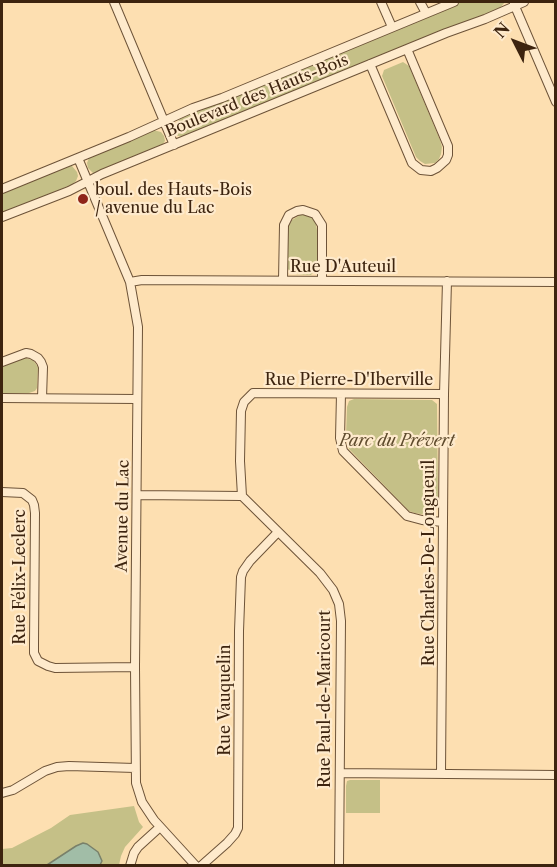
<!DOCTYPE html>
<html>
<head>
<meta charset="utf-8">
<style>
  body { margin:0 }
  #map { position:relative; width:557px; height:867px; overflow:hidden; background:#fddfb1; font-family:"Libre Caslon Text",serif }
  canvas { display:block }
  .frame { position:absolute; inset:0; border:3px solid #3d240f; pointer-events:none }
  .north { position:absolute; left:485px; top:12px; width:60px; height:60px; -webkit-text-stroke:4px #feeacc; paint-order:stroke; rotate:312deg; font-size:16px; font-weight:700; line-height:24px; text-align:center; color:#3d240f }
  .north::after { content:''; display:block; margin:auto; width:21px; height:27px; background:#3d240f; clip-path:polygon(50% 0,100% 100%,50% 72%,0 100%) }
</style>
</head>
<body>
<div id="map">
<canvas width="557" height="867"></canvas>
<div class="frame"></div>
<div class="north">N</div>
</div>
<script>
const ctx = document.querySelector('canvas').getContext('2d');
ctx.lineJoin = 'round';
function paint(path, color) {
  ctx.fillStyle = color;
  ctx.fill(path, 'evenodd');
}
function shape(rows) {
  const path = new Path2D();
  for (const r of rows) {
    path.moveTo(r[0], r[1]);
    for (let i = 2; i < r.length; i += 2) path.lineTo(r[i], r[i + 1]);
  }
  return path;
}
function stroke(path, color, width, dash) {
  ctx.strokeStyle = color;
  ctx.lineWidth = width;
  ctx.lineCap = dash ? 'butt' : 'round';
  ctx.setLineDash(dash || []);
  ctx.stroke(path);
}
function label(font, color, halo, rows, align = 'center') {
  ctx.font = font + ' "Libre Caslon Text",serif';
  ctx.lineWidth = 4.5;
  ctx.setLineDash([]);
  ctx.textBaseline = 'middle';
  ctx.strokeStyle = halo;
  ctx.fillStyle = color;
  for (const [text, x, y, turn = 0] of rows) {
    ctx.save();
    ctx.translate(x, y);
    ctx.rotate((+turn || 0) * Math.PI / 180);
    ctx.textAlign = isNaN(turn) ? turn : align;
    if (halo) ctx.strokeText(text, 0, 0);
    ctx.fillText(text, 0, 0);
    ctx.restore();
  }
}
const green = shape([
  [461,2,505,2,500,8,185,137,178,136,175,133,174,126,180,119],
  [403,62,409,66,440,140,442,147,441,154,439,159,435,163,425,164,420,161,416,157,382,76,384,70],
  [153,130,161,132,164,136,165,141,160,148,97,173,93,173,88,168,87,163,89,158,92,155],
  [68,165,72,166,77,172,78,176,76,181,73,184,2,214,2,193],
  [300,215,306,215,312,218,316,224,317,230,317,268,311,275,293,274,288,269,288,227,292,220],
  [25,358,33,360,38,367,37,388,35,391,29,393,2,393,2,367],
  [354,399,432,400,437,404,438,503,435,512,426,515,415,513,409,511,349,449,346,435,347,407,349,401],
  [350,780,380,780,380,813,346,813,346,786,347,781],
  [134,806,139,822,143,827,125,847,121,856,119,865,2,866,2,849,12,848,51,828,70,815]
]);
const water = shape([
  [83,843,87,844,98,852,102,861,100,865,47,865,76,846,83,843]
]);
const street = shape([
  [114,2,174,145],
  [381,2,392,27],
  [420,2,426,13],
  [514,4,556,102],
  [370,64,412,163,421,170,431,171,437,168,446,160,448,155,448,146,407,49],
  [78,158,130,282,138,327,135,667,136,783,142,802,154,820,196,866],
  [2,189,129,137,193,108,222,98,454,2],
  [2,217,69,191,102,174,446,33,485,19,524,2],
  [283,280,284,225,289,215,297,211,303,210,315,214,322,225,322,280],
  [130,282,142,280,556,282],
  [2,362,26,353,31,354,38,358,41,362,43,367,42,398],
  [341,394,340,438,343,451,407,516,422,520,443,522],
  [2,398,137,399],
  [2,492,23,493,32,500,34,505,35,513,34,644,34,653,38,661,48,666,55,668,135,667],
  [137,495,242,496,320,573,333,590,339,604,341,621,339,866],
  [242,496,240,461,241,411,244,402,253,393,444,394],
  [340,773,556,775],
  [441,773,444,394,447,281],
  [2,793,13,790,45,771,57,767,69,766,135,768],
  [130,866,134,853,138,847,160,827],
  [201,866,227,843,235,834,238,828,239,631,241,577,243,571,250,561,278,532]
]);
const markers = [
  [83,199,6,"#8f2418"]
];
const streetNames = [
  ["Boulevard des Hauts-Bois",257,96,-22],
  ["Rue D'Auteuil",343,267],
  ["Rue Pierre-D'Iberville",349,380],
  ["Avenue du Lac",123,516,-89],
  ["Rue Charles-De-Longueuil",429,563,-90],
  ["Rue Félix-Leclerc",20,577,-90],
  ["Rue Paul-de-Maricourt",325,699,-90],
  ["Rue Vauquelin",225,700,-90]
];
const poiNames = [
  ["boul. des Hauts-Bois",95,190],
  ["/ avenue du Lac",95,208]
];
const parkNames = [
  ["Parc du Prévert",397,441]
];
paint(green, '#c5c087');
paint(water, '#a1bda7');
stroke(water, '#79806a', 1.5);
stroke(street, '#6d5338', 10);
stroke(street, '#feeacc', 8);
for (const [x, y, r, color] of markers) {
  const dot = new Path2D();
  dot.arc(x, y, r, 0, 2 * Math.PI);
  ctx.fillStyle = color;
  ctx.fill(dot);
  stroke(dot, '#feeacc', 2);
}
label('16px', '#3d240f', '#feeacc', streetNames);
label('16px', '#3d240f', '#feeacc', poiNames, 'left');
label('italic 16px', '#5f4b2d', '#feeacc', parkNames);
</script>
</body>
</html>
